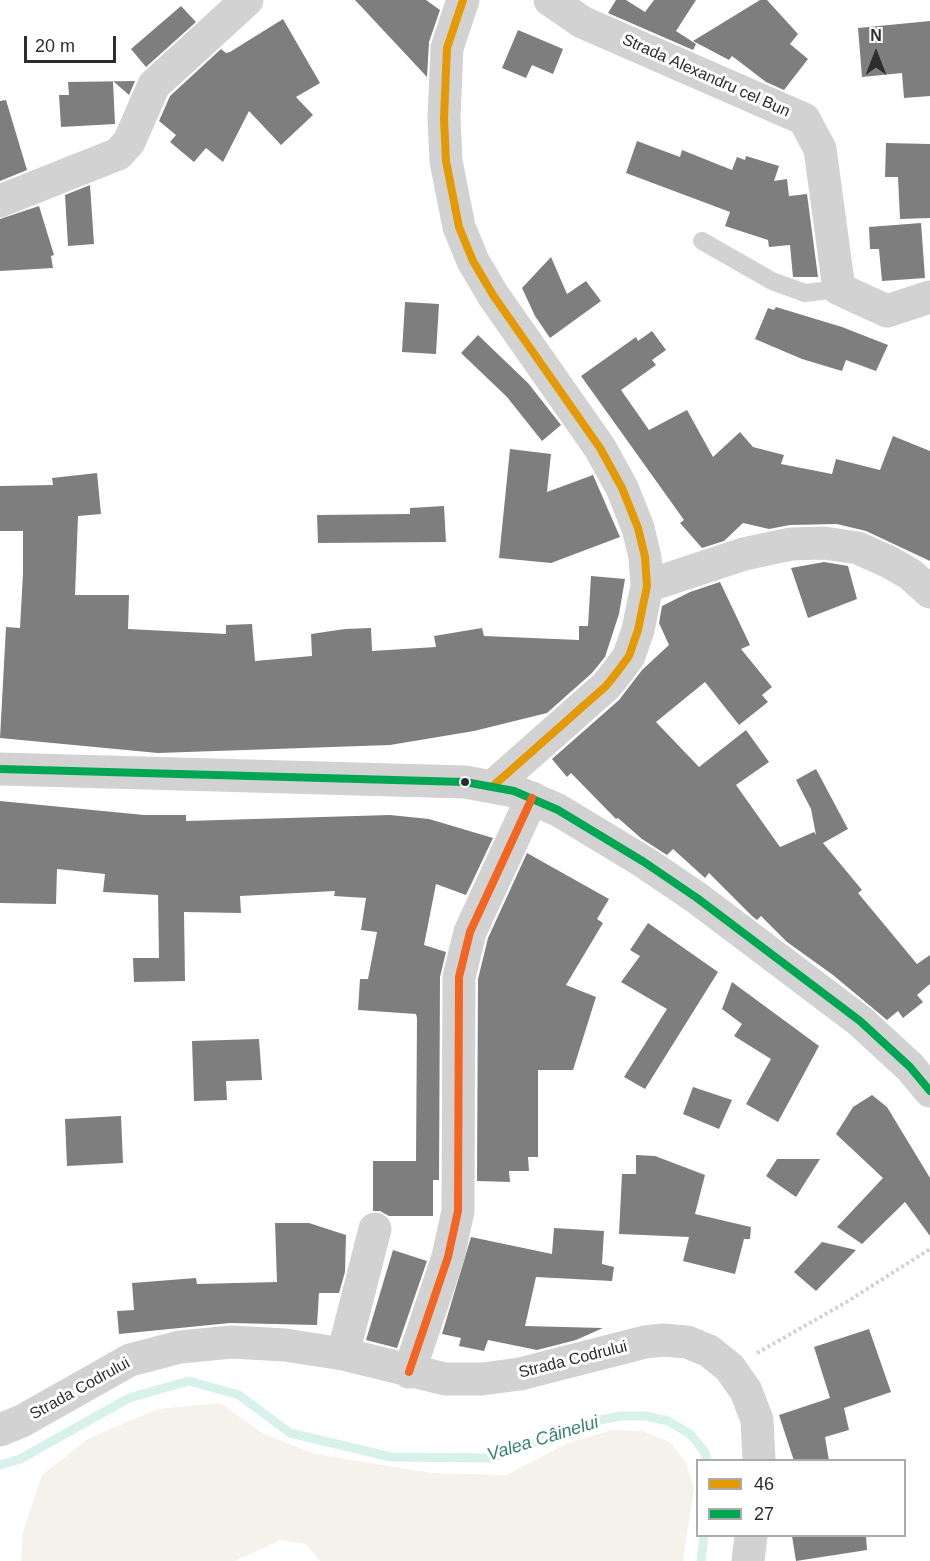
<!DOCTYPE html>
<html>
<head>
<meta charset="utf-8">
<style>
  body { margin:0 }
  #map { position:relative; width:930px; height:1561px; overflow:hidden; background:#fff; font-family:Helvetica,sans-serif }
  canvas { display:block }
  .legend { position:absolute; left:696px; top:1459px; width:210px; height:78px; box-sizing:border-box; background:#fff; border:2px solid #ababab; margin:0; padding:8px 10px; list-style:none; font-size:18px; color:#2d2d2d }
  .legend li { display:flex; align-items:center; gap:12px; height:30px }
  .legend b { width:30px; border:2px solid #ababab }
  .north { position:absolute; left:846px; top:24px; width:60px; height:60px; -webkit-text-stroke:4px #fff; paint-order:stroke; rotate:0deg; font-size:16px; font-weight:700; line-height:24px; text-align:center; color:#2d2d2d }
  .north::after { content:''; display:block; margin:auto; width:21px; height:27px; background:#2d2d2d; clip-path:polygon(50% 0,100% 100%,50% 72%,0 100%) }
  .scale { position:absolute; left:24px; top:36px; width:92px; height:27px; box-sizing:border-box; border:3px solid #2d2d2d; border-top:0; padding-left:8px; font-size:18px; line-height:21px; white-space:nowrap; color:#2d2d2d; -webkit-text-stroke:4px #fff; paint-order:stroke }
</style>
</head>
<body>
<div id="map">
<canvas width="930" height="1561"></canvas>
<ul class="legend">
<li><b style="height:8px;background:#e39a04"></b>46</li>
<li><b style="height:8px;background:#00a651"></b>27</li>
</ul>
<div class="north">N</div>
<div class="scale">20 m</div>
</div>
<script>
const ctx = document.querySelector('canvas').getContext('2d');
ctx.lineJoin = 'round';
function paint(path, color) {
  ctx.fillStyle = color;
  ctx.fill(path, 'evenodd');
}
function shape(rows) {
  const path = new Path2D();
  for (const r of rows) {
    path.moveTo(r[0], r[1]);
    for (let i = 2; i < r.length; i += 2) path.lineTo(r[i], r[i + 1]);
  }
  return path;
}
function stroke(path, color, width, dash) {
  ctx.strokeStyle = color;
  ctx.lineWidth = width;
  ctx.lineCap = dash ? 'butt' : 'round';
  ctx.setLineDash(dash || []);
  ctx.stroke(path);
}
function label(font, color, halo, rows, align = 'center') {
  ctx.font = font + ' Helvetica,sans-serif';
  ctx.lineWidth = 6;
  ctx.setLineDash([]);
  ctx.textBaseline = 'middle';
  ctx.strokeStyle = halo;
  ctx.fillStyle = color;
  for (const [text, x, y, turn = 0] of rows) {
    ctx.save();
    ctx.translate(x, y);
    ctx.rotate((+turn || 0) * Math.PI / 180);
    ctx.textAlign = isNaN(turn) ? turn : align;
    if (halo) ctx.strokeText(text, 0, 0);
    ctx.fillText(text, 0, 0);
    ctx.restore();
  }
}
const green = shape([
  [220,1403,262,1433,315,1454,432,1473,506,1475,568,1443,612,1430,642,1431,670,1442,686,1463,694,1488,683,1561,320,1561,306,1544,281,1540,235,1561,21,1561,23,1532,42,1475,89,1438,158,1409]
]);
const stream = shape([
  [0,1465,20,1459,129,1398,189,1381,239,1395,290,1433,391,1457,492,1458,596,1421,621,1416,645,1416,668,1421,690,1434,704,1451,707,1460],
  [701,1561,704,1536]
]);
const building = shape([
  [355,0,426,0,440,10,429,42,427,77],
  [616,0,626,0,645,12,654,0,696,0,676,31,696,44,693,50,608,13],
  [760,0,767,0,798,34,790,44,808,59,784,90,766,82,732,56,729,60,693,41],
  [181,6,196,22,146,67,131,49],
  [283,19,320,83,296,97,313,115,281,145,249,111,223,162,206,148,194,162,170,142,176,135,159,121,170,96,221,49,226,53,230,52],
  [930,21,930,96,904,98,902,73,862,77,858,28],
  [518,30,563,49,553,74,532,65,526,78,502,68],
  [113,81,115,124,61,127,59,95,69,95,68,82,135,81,129,95],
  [6,100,27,170,0,181,0,101],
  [637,141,680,157,682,150,732,170,737,157,745,160,746,156,779,166,774,181,787,179,789,196,807,194,818,277,793,277,790,245,769,247,768,240,725,226,730,212,626,173],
  [886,143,930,144,930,218,900,219,898,177,885,177],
  [90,185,94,244,68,246,65,195],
  [39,206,54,255,51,256,53,268,0,271,0,219],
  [921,223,925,278,882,281,879,249,870,249,869,227],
  [551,257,567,294,586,281,601,301,550,338,535,316,522,288],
  [405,302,439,304,436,354,402,352],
  [776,307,842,327,888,345,876,371,846,360,842,371,802,359,755,339,768,308,774,310],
  [652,331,666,350,652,360,656,365,621,390,649,430,687,410,713,457,740,432,753,447,784,455,781,464,832,474,836,459,880,470,893,436,930,451,930,561,866,531,837,524,790,525,769,529,743,523,724,541,702,548,680,523,684,520,581,376,636,337,638,341],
  [478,335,528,383,561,425,542,441,507,397,461,353],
  [510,449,551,454,547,492,593,475,620,537,551,563,499,558],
  [97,473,101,514,78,516,75,595,129,595,128,629,226,634,226,625,252,624,255,661,312,656,311,634,345,629,371,628,372,651,436,647,434,636,482,628,484,636,579,640,579,626,588,626,591,576,625,579,619,614,605,657,592,673,547,713,474,731,390,745,158,753,0,738,6,627,20,628,23,573,23,531,0,531,0,486,53,485,52,478],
  [444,506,446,542,318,543,317,515,410,514,410,508],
  [824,562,848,566,857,599,808,618,791,568],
  [720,582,750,645,741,649,772,687,762,695,768,702,739,725,705,682,656,722,699,767,746,730,769,762,736,785,780,847,814,832,816,835,811,809,796,780,816,769,848,829,823,843,862,890,858,893,917,964,930,955,930,984,917,995,923,1002,903,1018,898,1011,887,1020,833,975,787,942,761,916,757,920,752,916,709,873,705,878,673,849,667,855,642,839,618,818,616,819,571,773,567,777,552,759,619,700,642,670,669,645,659,623,662,606,690,592],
  [0,801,144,815,186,815,186,821,390,815,429,819,493,838,466,895,436,884,424,945,446,952,440,977,439,1180,433,1180,433,1216,389,1216,380,1211,373,1211,373,1161,416,1161,417,1018,416,1014,358,1010,360,979,368,979,377,932,361,930,366,898,334,896,335,891,240,896,241,913,184,912,185,981,134,982,133,958,159,958,158,895,103,892,105,874,57,869,56,904,0,903],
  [527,853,609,899,597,919,603,923,566,985,596,997,573,1070,538,1070,538,1157,528,1157,529,1171,509,1171,510,1182,477,1181,478,979,488,938],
  [648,923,718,972,645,1089,624,1077,667,1009,621,982,640,956,630,950],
  [732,982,819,1046,778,1122,746,1104,771,1059,734,1036,742,1024,722,1009],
  [259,1039,262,1080,226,1081,227,1100,194,1101,192,1041],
  [693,1087,732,1100,719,1129,683,1114],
  [872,1095,887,1107,930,1178,930,1236,905,1202,862,1244,837,1227,883,1178,836,1134,853,1107],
  [121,1116,123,1163,67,1166,65,1119],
  [636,1155,655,1156,705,1175,695,1214,751,1227,750,1239,744,1239,735,1274,683,1261,689,1237,619,1234,622,1174,636,1174],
  [777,1159,820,1159,796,1197,766,1176],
  [275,1223,309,1223,346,1235,345,1272,339,1293,319,1293,317,1325,230,1323,119,1334,117,1311,134,1310,132,1283,196,1278,197,1284,277,1282],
  [554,1228,604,1231,602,1264,614,1267,612,1281,536,1277,525,1326,603,1328,576,1340,537,1350,488,1340,484,1351,459,1346,461,1338,442,1334,471,1237,552,1254],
  [822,1242,856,1250,816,1291,794,1272],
  [393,1250,427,1261,397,1348,366,1340],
  [869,1329,891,1392,844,1408,849,1430,825,1437,829,1461,794,1461,779,1415,830,1398,814,1347],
  [792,1536,866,1536,867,1550,796,1561]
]);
const path = shape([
  [757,1353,845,1303,930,1249]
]);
const service = shape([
  [702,241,772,281,805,293,839,289]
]);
const minor = shape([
  [463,0,447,48,444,118,446,161,459,227,473,261,493,295,600,448,622,488,638,528,645,557,647,586,638,630,629,656,618,671,606,686,493,786],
  [550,0,582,22,804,119,820,149,839,289,887,311,930,297],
  [0,201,118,154,129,142,154,85,247,0],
  [647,586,744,554,791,544,824,543,858,548,889,562,910,574,930,592],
  [343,1354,375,1229],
  [409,1372,448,1257,458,1211,459,977,470,932,532,798],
  [0,1430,22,1421,130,1360,180,1347,232,1342,285,1345,343,1354,445,1379,482,1379,520,1374,645,1342,663,1340,687,1342,709,1351,730,1368,746,1391,757,1420,759,1460],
  [748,1561,751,1536]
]);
const tertiary = shape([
  [0,769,465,782,514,791,558,810,644,862,697,898,860,1021,910,1067,930,1091]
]);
const bus1 = shape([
  [463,0,447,48,444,118,446,161,459,227,473,261,493,295,600,448,622,488,638,528,645,557,647,586,638,630,629,656,618,671,606,686,493,786]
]);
const bus2 = shape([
  [0,769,465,782,514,791,558,810,644,862,697,898,860,1021,910,1067,930,1091]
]);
const bus3 = shape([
  [409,1372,448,1257,458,1211,459,977,470,932,532,798]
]);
const markers = [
  [465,782,5,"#2d2d2d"]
];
const streetNames = [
  ["Strada Alexandru cel Bun",706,76,24],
  ["Strada Codrului",573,1360,-14],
  ["Strada Codrului",80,1389,-29]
];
const waterNames = [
  ["Valea Câinelui",543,1439,-17]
];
paint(green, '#f4f2eb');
stroke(stream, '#d8f1eb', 9);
paint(building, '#7e7e7e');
stroke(path, '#d2d2d2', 4, [3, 3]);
stroke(service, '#d2d2d2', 18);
stroke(minor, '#d2d2d2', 33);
stroke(tertiary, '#d2d2d2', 33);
stroke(bus1, '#e39a04', 8);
stroke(bus2, '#00a651', 8);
stroke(bus3, '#f26522', 8);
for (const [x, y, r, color] of markers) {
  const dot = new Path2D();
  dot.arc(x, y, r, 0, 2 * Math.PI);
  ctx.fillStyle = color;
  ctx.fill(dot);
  stroke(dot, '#fff', 2);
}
label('16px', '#2d2d2d', '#fff', streetNames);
label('italic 18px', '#388270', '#fff', waterNames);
</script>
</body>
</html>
